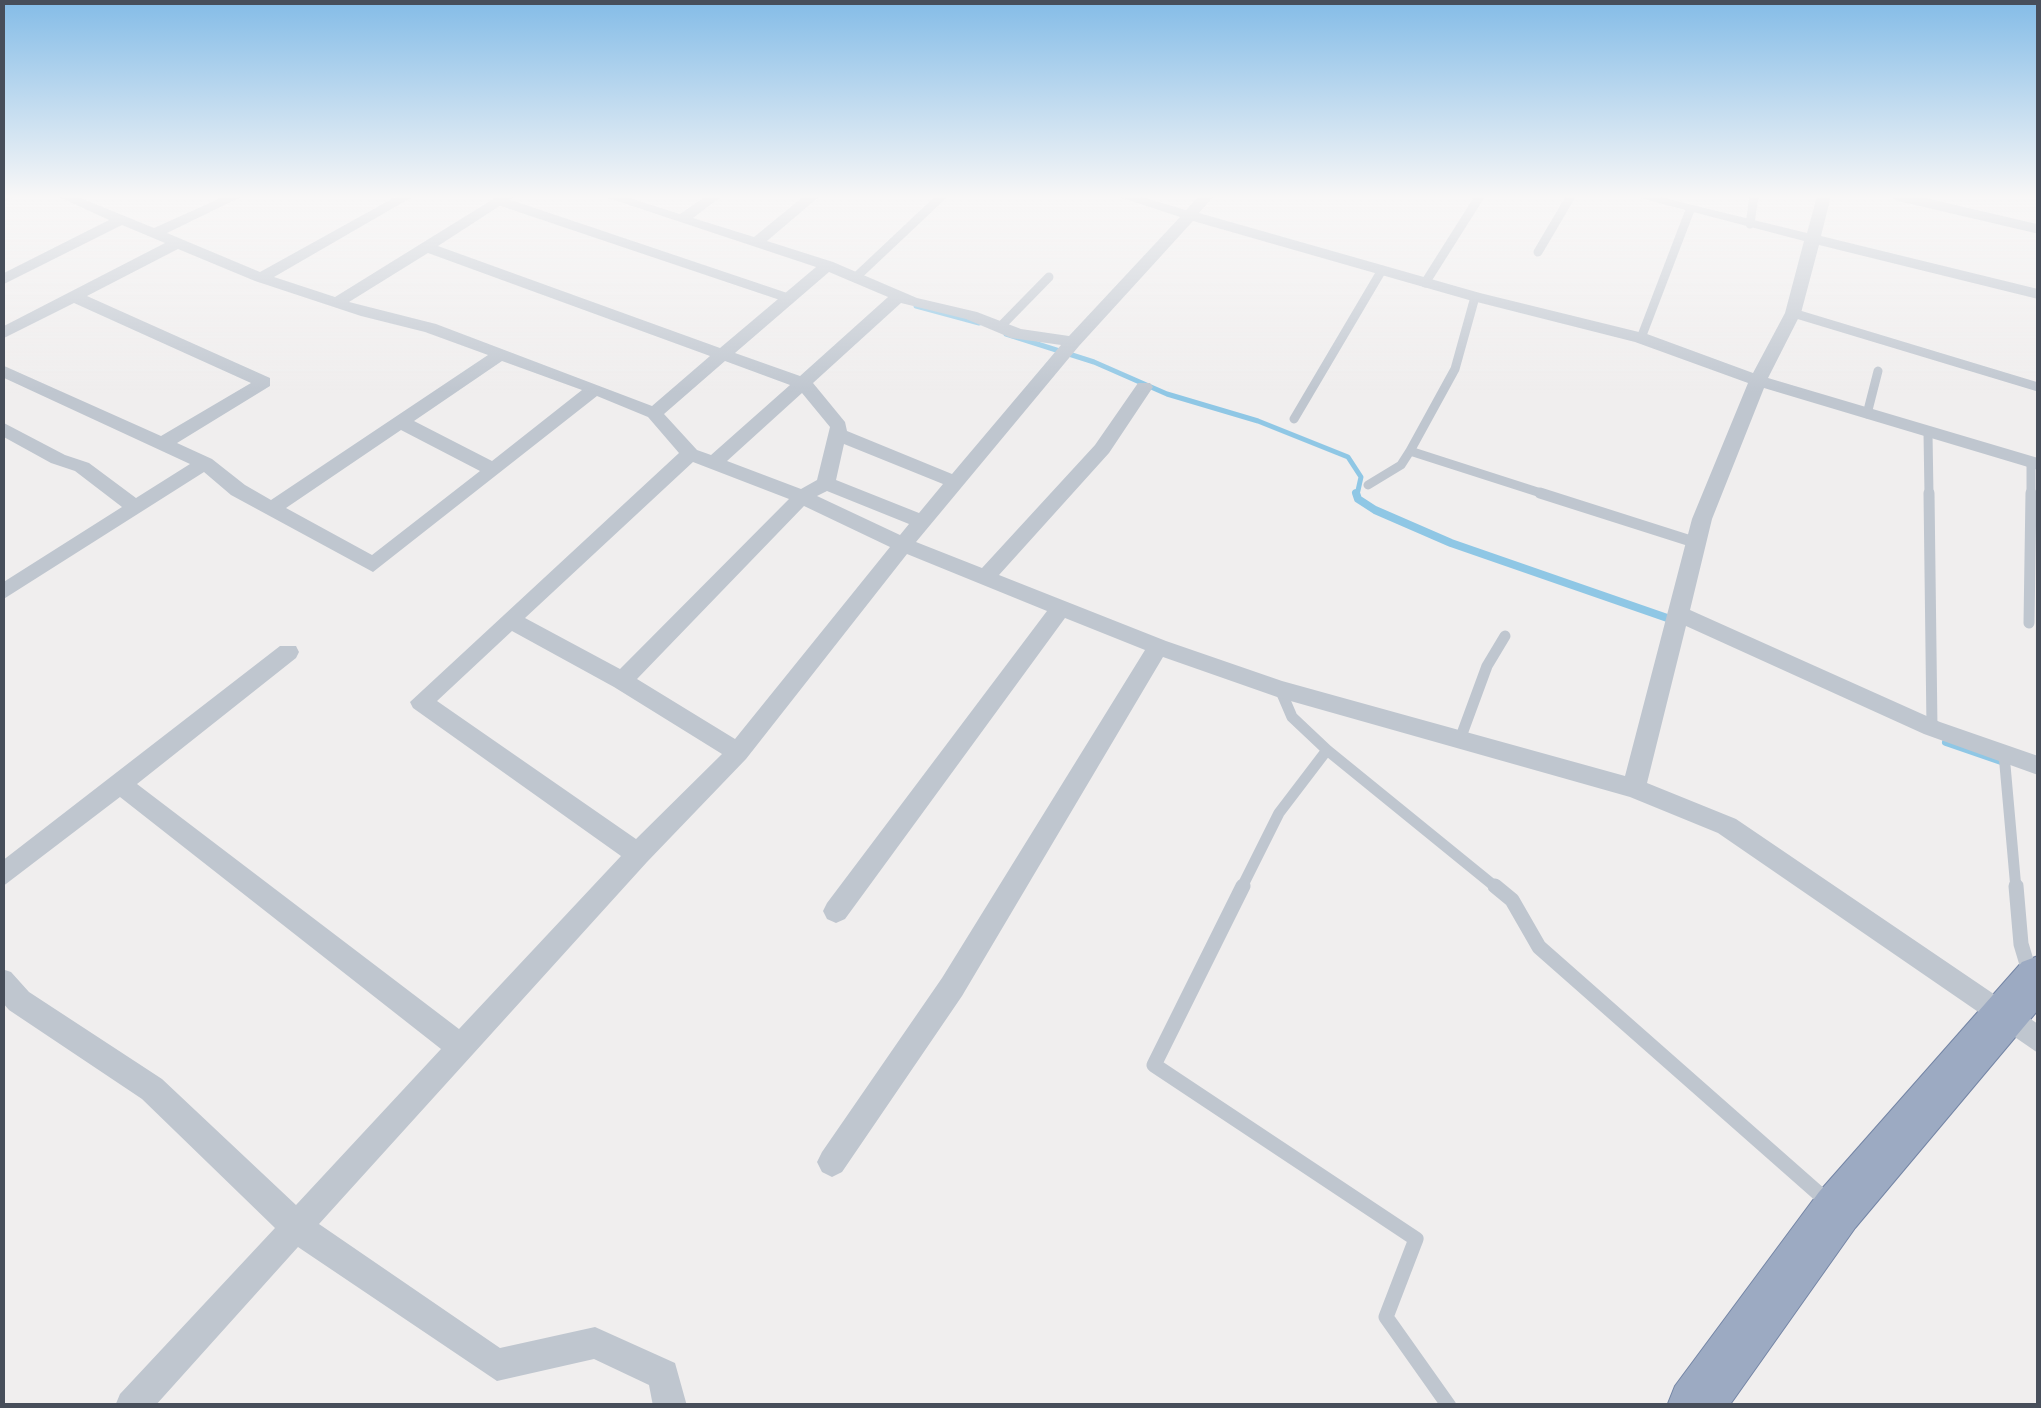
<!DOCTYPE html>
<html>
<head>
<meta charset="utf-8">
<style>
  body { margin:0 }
  #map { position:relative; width:2041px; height:1408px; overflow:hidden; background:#f0eeee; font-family:"PT Sans",sans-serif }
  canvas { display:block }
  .frame { position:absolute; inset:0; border:5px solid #474e5a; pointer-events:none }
</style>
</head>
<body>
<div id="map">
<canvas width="2041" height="1408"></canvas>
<div class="frame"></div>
</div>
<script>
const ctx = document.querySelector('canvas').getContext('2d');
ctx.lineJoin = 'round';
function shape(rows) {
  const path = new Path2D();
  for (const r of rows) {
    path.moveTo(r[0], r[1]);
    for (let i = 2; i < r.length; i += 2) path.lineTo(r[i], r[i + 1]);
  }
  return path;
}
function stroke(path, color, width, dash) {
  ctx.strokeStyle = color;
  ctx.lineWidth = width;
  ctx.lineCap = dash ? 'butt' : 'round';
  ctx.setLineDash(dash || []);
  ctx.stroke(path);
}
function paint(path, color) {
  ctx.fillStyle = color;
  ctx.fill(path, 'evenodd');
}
const streamFar1 = shape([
  [916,306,979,323],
  [1006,334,1094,362,1167,394,1258,421,1348,457,1361,477,1357,495]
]);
const stream = shape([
  [1356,493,1358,499,1375,510,1451,543,1673,620],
  [1946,742,2004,762]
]);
const serviceFar2 = shape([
  [1897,196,2038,229],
  [500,201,788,298],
  [1750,224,1754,196],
  [1538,252,1571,196],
  [855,278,942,196],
  [1425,283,1480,196],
  [1475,297,1455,369,1410,451,1547,495],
  [1793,313,2038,387],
  [1000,327,1049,277],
  [1641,338,1690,210],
  [1867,414,1878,371],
  [1294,419,1382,270],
  [1928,433,1929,495],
  [1368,485,1401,465,1410,451],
  [2031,495,2031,462]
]);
const serviceFar1 = shape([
  [1540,493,1697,543],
  [1929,493,1932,728],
  [2029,623,2031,493],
  [1280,689,1292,717,1327,750,1498,889],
  [1459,742,1487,666,1505,636],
  [2004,754,2016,889],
  [1241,889,1279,813,1327,750]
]);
const service = shape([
  [1243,886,1154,1065,1416,1239,1386,1317,1449,1406],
  [1495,886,1512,900,1539,947,1826,1200],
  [2016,886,2021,944,2030,974]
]);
const minor = shape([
  [2,196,16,196,2,203,2,196],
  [57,196,76,196,154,228,225,196,243,196,167,233,260,272,397,196,414,196,274,277,335,297,498,196,515,196,438,246,720,348,816,267,602,196,623,196,680,214,706,196,722,196,693,218,754,237,804,196,820,196,767,241,833,262,917,298,977,312,1021,329,1069,336,1180,217,1116,196,1138,196,1186,210,1199,196,1214,196,1199,213,1480,293,1647,334,1753,373,1785,313,1804,241,1632,196,1656,196,1807,233,1817,196,1831,196,1821,236,2038,289,2038,299,1819,245,1801,313,1768,378,2038,458,2038,470,1764,388,1712,519,1690,610,1940,722,2038,756,2038,775,1924,734,1686,626,1647,783,1736,819,2038,1024,2038,1053,1718,833,1630,797,1280,698,1163,657,962,996,842,1172,832,1177,822,1172,817,1162,822,1152,942,978,1145,650,1065,618,845,919,836,923,827,919,823,911,827,903,1047,611,907,554,746,759,647,862,319,1224,500,1348,595,1327,675,1363,687,1406,653,1406,649,1385,594,1359,497,1381,298,1247,155,1406,115,1406,120,1394,275,1228,142,1099,9,1010,2,1002,2,969,11,972,29,992,162,1079,296,1205,441,1049,120,797,2,887,2,861,280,646,296,646,299,652,296,658,137,784,459,1029,621,856,413,708,410,702,679,453,648,417,597,396,373,572,231,495,204,472,2,600,2,583,122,507,75,471,51,463,2,436,2,422,65,455,89,463,136,498,190,464,2,377,2,365,161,436,251,383,74,303,2,339,2,327,165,243,122,225,2,285,2,274,109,220,57,196],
  [1193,221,1469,300,1635,342,1748,383,1692,519,1625,776,1282,681,1166,641,999,575,1109,453,1153,387,1150,383,1138,383,1095,445,982,568,916,542,1079,346,1193,221],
  [178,249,255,281,361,316,425,332,488,355,271,500,245,485,212,459,177,443,270,386,270,378,87,296,178,249],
  [428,253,710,356,652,406,436,324,349,302,428,253],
  [829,272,888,297,800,376,735,353,829,272],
  [901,303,966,319,1011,338,1061,345,952,474,847,431,845,422,813,383,901,303],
  [502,361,582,390,492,461,414,421,502,361],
  [725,361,790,385,711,455,697,450,664,414,725,361],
  [802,393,830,427,817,480,801,489,727,461,802,393],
  [401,430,480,471,372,555,286,508,401,430],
  [844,444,943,484,919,513,836,480,844,444],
  [693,462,789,499,620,669,525,618,693,462],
  [827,491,909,524,900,535,817,496,827,491],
  [804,506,890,547,735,739,637,679,804,506],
  [512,631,614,687,722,754,636,839,437,701,512,631]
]);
const trunk = shape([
  [2038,956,2038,1010,1855,1228,1729,1406,1667,1406,1675,1386,1819,1192,2022,962,2038,956]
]);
stroke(streamFar1, '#8fc7e5', 5);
stroke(stream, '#8fc7e5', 8);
stroke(trunk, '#7485a5', 2);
stroke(serviceFar2, '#bfc6cf', 9);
stroke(serviceFar1, '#bfc6cf', 11);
stroke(service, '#bfc6cf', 15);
paint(minor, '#bfc6cf');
paint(trunk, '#9caac2');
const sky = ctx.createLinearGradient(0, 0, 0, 393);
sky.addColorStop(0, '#84bce7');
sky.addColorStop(0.5, '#f8f7f7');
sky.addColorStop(1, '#f8f7f700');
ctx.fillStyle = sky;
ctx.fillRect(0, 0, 2041, 393);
</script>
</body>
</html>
